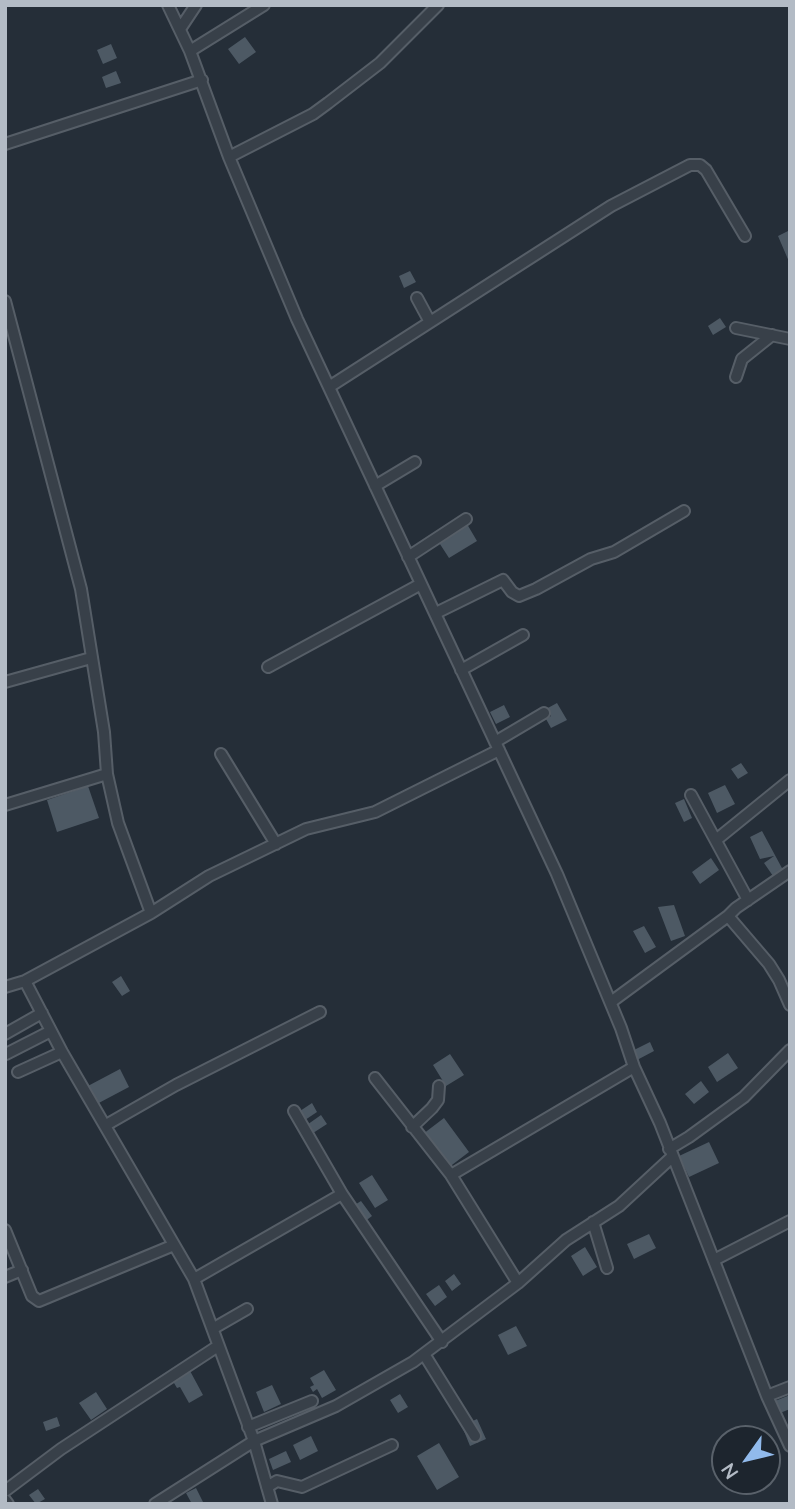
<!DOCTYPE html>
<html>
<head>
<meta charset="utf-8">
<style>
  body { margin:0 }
  #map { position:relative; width:795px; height:1509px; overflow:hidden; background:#252e38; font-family:"Nunito Sans",sans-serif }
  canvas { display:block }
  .frame { position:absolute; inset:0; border:7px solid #b3bbc5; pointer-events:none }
  .north { position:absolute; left:711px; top:1425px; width:70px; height:70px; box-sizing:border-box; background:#1d252e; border:2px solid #59616a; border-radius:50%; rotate:236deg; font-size:19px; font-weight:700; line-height:28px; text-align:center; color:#b3bbc5 }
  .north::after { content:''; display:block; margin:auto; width:24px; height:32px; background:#91baec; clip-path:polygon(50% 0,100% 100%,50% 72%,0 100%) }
</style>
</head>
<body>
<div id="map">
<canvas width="795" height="1509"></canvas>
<div class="frame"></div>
<div class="north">N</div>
</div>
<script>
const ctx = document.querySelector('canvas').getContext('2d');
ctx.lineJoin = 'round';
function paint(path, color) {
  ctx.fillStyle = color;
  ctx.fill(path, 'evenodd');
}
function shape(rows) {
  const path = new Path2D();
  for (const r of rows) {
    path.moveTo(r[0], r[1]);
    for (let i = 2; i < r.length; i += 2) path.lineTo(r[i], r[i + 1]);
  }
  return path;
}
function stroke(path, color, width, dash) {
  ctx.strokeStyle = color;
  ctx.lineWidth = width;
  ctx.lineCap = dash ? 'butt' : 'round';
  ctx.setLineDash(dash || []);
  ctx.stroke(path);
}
const building = shape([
  [245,37,256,52,239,64,228,49],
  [111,44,117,58,103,64,97,50],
  [116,71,121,83,106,88,102,77],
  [790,230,790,264,778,236],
  [410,271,416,282,404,288,399,276],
  [720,318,726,327,713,335,708,326],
  [467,524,477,541,449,558,438,541],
  [557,703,567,720,551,728,546,719,551,716,546,709],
  [504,705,510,717,496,724,490,712],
  [741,763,748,773,738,779,731,769],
  [725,785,735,804,717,813,708,793],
  [88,786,99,818,57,832,47,800],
  [684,799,692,818,684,822,675,803],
  [762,831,783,870,773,876,764,863,774,856,760,859,750,837],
  [711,858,719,870,700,884,692,872],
  [674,905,685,936,671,941,658,907],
  [644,926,656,947,645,953,633,931],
  [121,976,130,991,122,996,112,982],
  [650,1042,654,1051,637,1060,632,1051],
  [728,1053,738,1068,717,1082,708,1067],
  [450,1054,464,1075,446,1086,433,1065],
  [120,1069,129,1087,95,1105,86,1087],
  [701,1081,709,1092,694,1104,685,1094],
  [312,1103,317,1112,302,1122,297,1113],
  [321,1115,327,1124,310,1135,304,1127],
  [444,1118,469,1152,448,1168,423,1134],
  [709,1142,719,1163,689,1177,679,1156],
  [372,1175,388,1200,375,1208,359,1183],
  [361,1201,372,1216,364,1222,353,1206],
  [649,1234,656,1248,634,1259,627,1244],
  [585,1247,597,1267,583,1276,571,1256],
  [454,1274,461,1284,452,1291,445,1281],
  [439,1285,447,1297,435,1306,426,1294],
  [516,1326,527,1346,508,1355,498,1335],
  [189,1369,203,1395,189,1403,180,1387,177,1388,171,1378],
  [324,1370,336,1390,322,1398,317,1389,313,1392,310,1387,314,1385,310,1378],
  [272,1385,281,1404,264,1412,256,1392],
  [96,1392,107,1409,91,1420,79,1403],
  [400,1394,408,1407,398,1413,390,1400],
  [790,1395,790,1409,780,1413,775,1401],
  [57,1417,60,1426,46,1431,43,1422],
  [477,1419,486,1439,470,1446,462,1426],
  [311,1436,318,1451,300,1460,293,1445],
  [439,1443,459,1477,437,1490,417,1456],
  [286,1451,291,1462,273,1470,269,1459],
  [196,1488,204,1504,192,1504,186,1493],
  [38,1489,45,1499,36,1504,29,1495]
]);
const minor = shape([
  [168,5,190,51,229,157,297,319,557,874,621,1028,634,1067,660,1123,767,1396,790,1446],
  [180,29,196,5],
  [190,51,264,5],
  [5,144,202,80],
  [229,157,313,114,328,103,380,63,438,5],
  [417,298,430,322],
  [5,301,81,589,104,732,107,774,118,823,151,913],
  [736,328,790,339],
  [736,377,742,359,772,335],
  [329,387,611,206,690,165,700,165,706,170,745,236],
  [375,486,415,462],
  [408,557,466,519],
  [436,613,503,580,512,592,519,596,536,589,591,559,614,552,684,511],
  [268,667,421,584],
  [461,670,523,635],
  [5,682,91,658],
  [495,742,544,713],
  [221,754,276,844],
  [691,795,748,900],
  [5,805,107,774],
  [716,840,790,780],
  [728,916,769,964,779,980,790,1005],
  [25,981,62,1052,194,1279,254,1441,272,1504],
  [5,987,25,981,151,913,209,876,306,829,375,812,499,750],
  [611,1002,728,916,736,908,790,871],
  [5,1034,42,1013],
  [6,1054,51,1031],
  [18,1072,62,1052],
  [375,1078,451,1175,518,1283],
  [294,1111,342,1194,442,1342],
  [106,1125,176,1085,320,1012],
  [412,1127,432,1108,438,1100,439,1086],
  [669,1149,689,1137,744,1097,790,1050],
  [451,1175,634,1067],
  [593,1222,607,1268],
  [5,1230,32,1296,39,1301,174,1245],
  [714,1260,790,1221],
  [5,1277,22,1270],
  [194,1279,342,1194],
  [214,1328,247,1309],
  [424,1354,475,1436],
  [767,1396,790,1387],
  [248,1427,312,1401],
  [267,1487,277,1481,302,1487,392,1445],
  [5,1491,61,1449,218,1346],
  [5,1500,8,1504],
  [155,1504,254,1441,336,1406,413,1362,518,1283,566,1240,619,1206,672,1157]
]);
paint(building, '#4d5964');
stroke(minor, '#565e67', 14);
stroke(minor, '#384049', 10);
</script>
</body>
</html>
